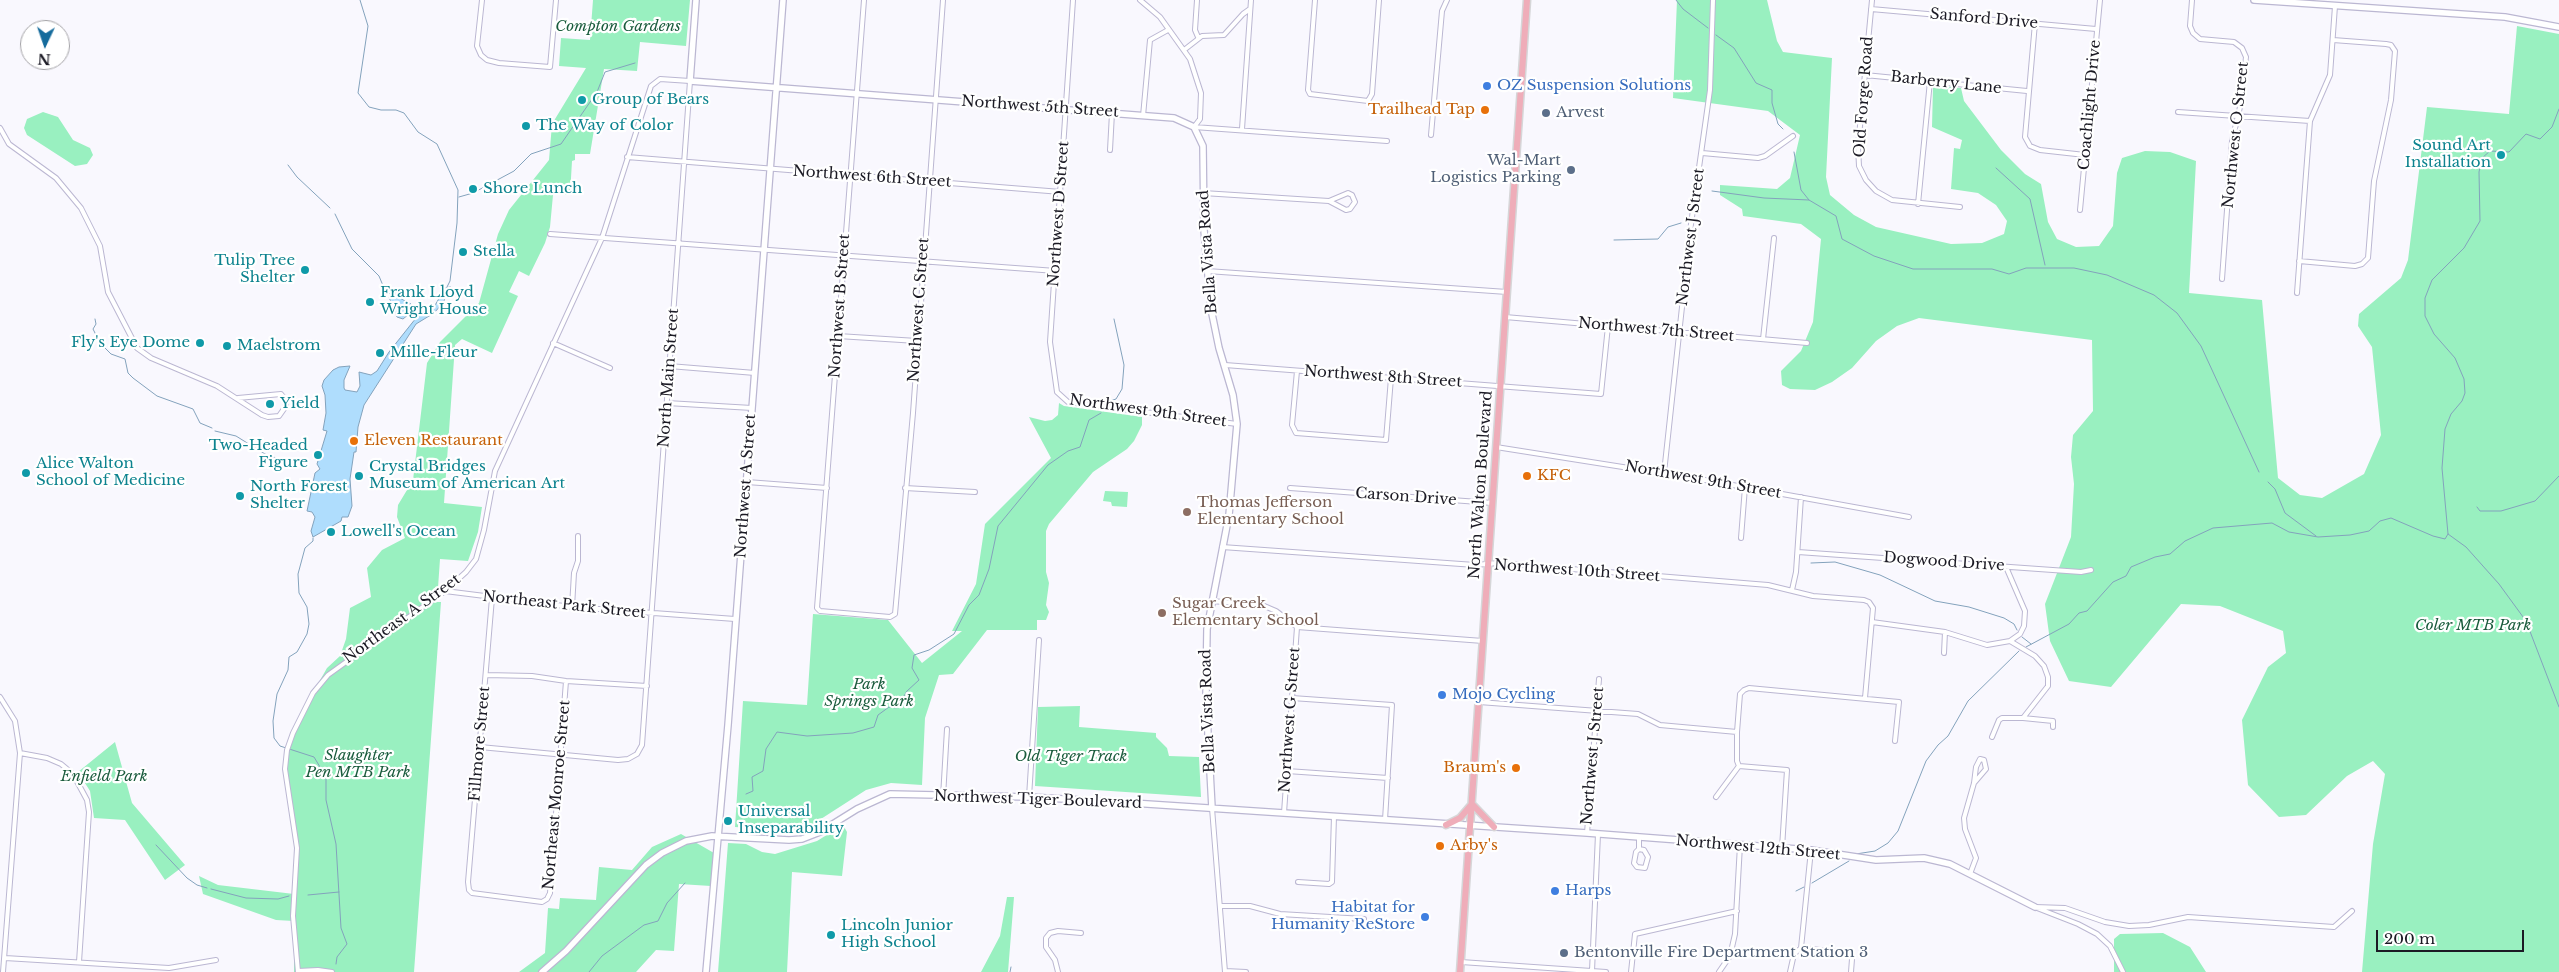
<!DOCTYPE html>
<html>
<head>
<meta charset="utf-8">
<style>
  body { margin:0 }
  #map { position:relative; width:2559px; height:972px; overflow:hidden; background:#f9f8fe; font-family:"Libre Baskerville",serif }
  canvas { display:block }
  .north { position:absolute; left:20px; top:20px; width:50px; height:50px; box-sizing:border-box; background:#fff; border:1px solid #a4a3a7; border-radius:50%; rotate:183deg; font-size:14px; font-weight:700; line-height:20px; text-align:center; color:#1b1a24 }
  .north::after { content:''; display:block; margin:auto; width:18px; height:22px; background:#156b9c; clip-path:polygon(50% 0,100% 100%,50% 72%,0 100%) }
  .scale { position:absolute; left:2376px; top:930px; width:148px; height:22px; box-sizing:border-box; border:2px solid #1b1a24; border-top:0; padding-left:6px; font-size:15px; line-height:18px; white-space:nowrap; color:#1b1a24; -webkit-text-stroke:4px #fff; paint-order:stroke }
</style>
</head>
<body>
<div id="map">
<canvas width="2559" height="972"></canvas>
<div class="north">N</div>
<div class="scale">200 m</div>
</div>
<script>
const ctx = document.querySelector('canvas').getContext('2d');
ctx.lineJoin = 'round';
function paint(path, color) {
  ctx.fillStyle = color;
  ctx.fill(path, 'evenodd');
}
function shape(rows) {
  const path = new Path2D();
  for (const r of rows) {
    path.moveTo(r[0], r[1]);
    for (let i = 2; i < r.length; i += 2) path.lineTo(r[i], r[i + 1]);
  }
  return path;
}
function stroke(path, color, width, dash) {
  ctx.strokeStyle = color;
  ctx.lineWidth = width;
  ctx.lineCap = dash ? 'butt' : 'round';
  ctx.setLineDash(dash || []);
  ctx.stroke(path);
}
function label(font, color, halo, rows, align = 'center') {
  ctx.font = font + ' "Libre Baskerville",serif';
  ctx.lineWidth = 4.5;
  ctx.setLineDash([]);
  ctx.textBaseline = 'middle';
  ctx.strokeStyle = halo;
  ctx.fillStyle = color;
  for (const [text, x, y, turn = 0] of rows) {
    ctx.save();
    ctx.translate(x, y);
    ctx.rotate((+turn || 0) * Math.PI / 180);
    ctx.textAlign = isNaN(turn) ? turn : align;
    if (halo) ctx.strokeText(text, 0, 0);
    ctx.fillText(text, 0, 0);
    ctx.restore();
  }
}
const green = shape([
  [593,0,690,0,686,46,640,42,637,71,604,69,590,154,575,154,575,160,572,161,570,195,553,195,550,227,545,243,529,276,519,271,509,292,518,296,492,353,462,339,455,345,444,503,482,507,478,532,468,561,440,559,437,602,441,602,414,972,294,972,294,958,299,957,297,954,294,921,276,920,203,894,199,876,218,885,294,894,297,848,286,763,294,726,327,668,340,656,346,639,350,608,371,597,367,568,382,550,405,538,397,517,398,505,413,480,427,363,440,342,479,303,498,234,509,210,549,160,552,124,586,68,559,66,561,38,590,40],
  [1677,0,1767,0,1777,41,1783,52,1832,58,1826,177,1830,195,1854,215,1876,227,1951,244,1982,243,2004,234,2007,221,1996,205,1978,193,1951,189,1954,148,1960,149,1962,140,1932,127,1933,86,1961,88,1964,101,2001,150,2025,174,2041,184,2048,222,2057,239,2076,247,2099,246,2113,226,2117,173,2122,158,2145,151,2170,152,2196,161,2189,293,2262,300,2278,478,2300,495,2322,498,2364,474,2381,435,2372,347,2358,326,2359,314,2401,278,2408,260,2427,107,2509,114,2517,26,2559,34,2559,972,2362,972,2373,844,2385,774,2373,761,2347,776,2306,815,2279,817,2248,785,2242,720,2268,667,2286,653,2283,631,2220,606,2181,604,2111,687,2069,681,2050,641,2045,604,2071,537,2074,484,2071,457,2073,435,2093,411,2092,340,1919,318,1897,326,1876,341,1852,368,1832,382,1815,390,1790,389,1782,385,1781,371,1801,351,1813,322,1821,239,1801,224,1743,216,1742,209,1720,195,1720,185,1777,189,1790,178,1800,135,1768,111,1673,98],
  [43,112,58,117,73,140,90,148,93,155,87,164,75,166,27,135,24,128,27,119],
  [1059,403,1064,406,1142,417,1142,425,1134,441,1127,449,1093,472,1049,524,1046,531,1046,572,1049,583,1046,605,1049,612,1046,620,1037,620,1037,630,987,630,953,674,939,675,925,718,922,785,891,783,866,790,810,826,791,831,735,827,743,701,807,705,813,614,888,620,922,663,962,631,952,631,976,584,985,524,1051,458,1029,417,1045,421,1052,420,1058,415],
  [1105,491,1128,492,1127,507,1112,506,1111,502,1103,501],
  [1080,706,1079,727,1156,733,1156,737,1167,748,1169,756,1199,757,1201,797,1035,786,1038,707],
  [115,742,132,803,185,865,165,880,125,820,94,818,90,791,78,772],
  [843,825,847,832,842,876,792,872,787,972,718,972,728,843,746,844,762,852,775,854,817,841],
  [681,834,714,853,711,886,679,884,674,951,656,950,636,972,519,972,545,953,548,908,559,909,560,898,596,900,599,867,632,870,652,847],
  [1007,897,1014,897,1008,972,981,972,1000,936],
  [2163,933,2190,947,2206,972,2114,972,2114,939,2120,934]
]);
const water = shape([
  [450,287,443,303,434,313,416,324,364,405,358,427,356,452,354,452,350,479,352,506,348,517,342,517,341,521,313,537,311,531,315,517,312,512,307,511,315,473,320,469,317,464,327,431,323,430,326,413,325,395,322,386,324,380,333,370,339,367,350,366,344,380,344,388,345,390,357,392,360,386,359,372,371,375,377,371,389,352,416,318,434,307,445,288,450,287],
  [395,292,398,294,396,296,411,304,415,309,403,319,397,317,389,297,395,292]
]);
const stream = shape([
  [360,0,368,26,358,93,369,107,381,110,396,110,404,113,418,132,437,144,458,190,457,223,450,281,447,287],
  [1676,0,1683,9,1708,28],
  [1716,35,1734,48,1756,83,1772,90,1772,103,1778,124,1783,129],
  [2559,109,2552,127,2540,139,2526,134,2509,152,2490,151,2482,158,2479,172,2480,221,2464,248,2432,280,2425,298,2425,316,2434,334,2455,358,2464,379,2465,393,2462,401,2451,414,2445,429,2442,468,2448,534,2466,547,2499,584,2526,621,2559,707],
  [1794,152,1801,190,1809,200],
  [288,165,297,177,330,208],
  [1996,168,2030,199,2045,265],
  [1712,191,1764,198,1809,200,1836,216,1842,239,1874,256,1913,269,1992,269,2009,274,2026,268,2074,268,2107,275,2154,295,2177,313,2201,346,2259,472],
  [459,197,473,193,514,171,531,154,561,144,597,92,605,72,635,63],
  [335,214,352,249,379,276,384,288,390,294],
  [1614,240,1658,239,1668,227,1681,223],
  [95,319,96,324,93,329,100,343,111,354,125,359,128,373,133,378,157,396,193,409,200,423,212,428],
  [1110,401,1116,399,1122,389,1124,365,1114,319],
  [215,431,236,436,265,454,290,463],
  [2268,482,2275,489,2285,513,2316,536],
  [2477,507,2480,511,2501,511,2535,501,2559,476],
  [313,538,313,541,305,548,298,574,299,593,307,607,309,624,307,634,297,652,289,657,288,670,277,694,273,721,274,738,280,746,314,757,326,777,326,800,336,844,341,928,347,944,337,957,336,964],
  [1811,563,1835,562,1880,575,1935,601,1969,607,2004,618,2014,624,2017,630],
  [2022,637,2031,644],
  [2026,647,2069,624,2079,613,2087,611,2113,582,2126,576,2131,567,2155,557,2170,554,2185,541,2213,528,2272,523,2289,532,2318,537,2350,535,2369,531,2380,521,2391,518,2433,536,2445,539,2448,534],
  [746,794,753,791,752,777,763,771,766,749,777,732,807,736,853,733,874,727,878,715,889,707,897,708,907,691,919,680,912,668,914,655,929,650,954,634,969,605,979,595,989,569,998,526,1048,465,1068,451,1080,447,1089,420,1101,413],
  [156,845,187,878,197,885,207,888],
  [1856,854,1875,851,1888,843,1898,831,1926,761,1938,745,1948,736,1968,701,2019,651],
  [1812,883,1849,861],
  [211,889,246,898,278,899,289,896],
  [1796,891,1804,887],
  [308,895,339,892],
  [589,972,602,956,644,925,658,921,667,903,685,883],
  [1010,972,1011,967]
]);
const street = shape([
  [482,0,477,46,481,55,487,60,499,63,550,67,556,0],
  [864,0,817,608,820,611,890,617,895,614,913,413,943,0],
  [1073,0,1050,342,1057,392,1068,402,1237,424],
  [1140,0,1160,17,1190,59,1201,93,1200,119,1194,127],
  [1197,0,1195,30,1198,37],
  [1315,0,1308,90,1310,94,1368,101,1372,94,1379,0],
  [1872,0,1858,147,1859,166,1866,180,1876,191,1892,200,1960,207],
  [2192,0,2190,26,2193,33,2200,39,2234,42,2242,48,2246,57,2240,107,2232,141,2222,279],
  [1871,9,2096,29],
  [2035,23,2025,137,2030,146,2040,150,2085,155],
  [1184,50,1202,36,1224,35,1243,14,1250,9],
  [1865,75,2027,91],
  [2178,112,2310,121],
  [1143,116,1150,40,1168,30],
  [1194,127,1387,141],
  [0,128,9,144,56,178,81,208,100,246,108,292,137,348,151,358,217,386,262,415,268,417,279,416,286,406,285,399,281,394,238,398],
  [1242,129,1251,0],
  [1431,135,1442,11,1447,0],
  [1110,150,1112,113],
  [1702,153,1758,158,1765,156,1793,136],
  [627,157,1061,192],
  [1203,193,1329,201,1346,210,1350,209,1355,202,1352,195,1348,193,1329,201],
  [1918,204,1930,81],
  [2080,210,2100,0],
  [550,234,1056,271],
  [2299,261,2355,266,2362,264,2368,258,2374,181,2391,100,2395,51,2391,45,2386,44,2333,40],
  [1207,271,1507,292],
  [2297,293,2310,121,2330,75,2335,6],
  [1505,317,1807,343],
  [838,336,917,341],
  [1763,339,1774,238],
  [553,343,610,368],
  [1225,365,1601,394,1608,326],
  [669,366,755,373],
  [1297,371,1292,425,1296,433,1386,440,1391,378],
  [667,403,752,408],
  [1496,447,1705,480,1909,517],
  [1664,473,1691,224,1710,90,1713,0],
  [747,482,827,488],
  [905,488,975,492],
  [1290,488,1492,503],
  [1741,538,1745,487],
  [1222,547,1475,565,1498,563,1768,585,1813,596,1864,600,1869,602,1873,608,1865,698],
  [1798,552,2081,572,2091,570],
  [2006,567,2025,611,2024,626,2020,634,2010,641],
  [1792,590,1796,572,1801,497],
  [445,591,572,607,735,619],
  [492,598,468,882,469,890,472,893,542,902,547,899,550,893,566,681],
  [1211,601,1262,605,1276,611,1297,627,1483,641],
  [572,607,574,573,578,561,578,536],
  [1872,622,1945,632,1987,645,2010,641,2035,656,2044,666,2048,677,2048,686,2023,718,2002,718,1999,720,1992,737],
  [1944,653,1945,632],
  [486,675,532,676,566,681,647,686],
  [0,697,15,721,20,753,3,972],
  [1292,698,1392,705,1385,820],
  [1479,702,1638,714,1660,725,1737,732],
  [2023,718,2053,721,2053,727],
  [20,753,47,758,61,764,73,774,87,800,89,812,79,962],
  [1287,771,1388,778],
  [943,797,947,729],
  [1029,797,1039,640],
  [1716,797,1739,766],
  [1212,808,1225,972],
  [1284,813,1297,627],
  [1587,833,1599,679],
  [1782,848,1787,770,1739,766,1737,761,1737,732,1740,694,1744,690,1749,688,1899,702,1895,741],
  [1639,849,1644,850,1648,857,1645,868,1637,867,1634,863,1636,852,1639,849,1639,837],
  [1970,874,1976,858,1965,829,1964,818,1974,783,1976,767,1980,759,1984,760,1986,769,1974,783],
  [1298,882,1329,884,1332,882,1334,816],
  [1220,906,1250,906,1280,914,1364,919],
  [2035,907,2065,908,2105,922,2129,926,2149,925,2188,917,2334,927,2352,911],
  [2037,908,2078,924,2097,934,2110,946,2123,972],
  [1801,948,1811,850],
  [5,958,169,968,216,960],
  [1461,962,1606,972],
  [298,971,318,970,332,972],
  [1225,971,1246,972],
  [1592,971,1598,834],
  [298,972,293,916,297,848,285,769,287,750,293,733,313,693,328,675,445,591,466,572,476,559,484,530,495,471,602,238,651,86,660,79,690,81,642,745,637,754,628,759,618,760,480,747],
  [1058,972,1055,960,1046,947,1046,938,1050,933,1058,931,1081,933],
  [1631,972,1635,934,1737,911],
  [1719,972,1730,956,1735,934,1740,845],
  [1790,972,1794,954,1801,948,1850,953,1852,959,1851,972]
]);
const secondary = shape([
  [696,0,690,81,1174,118,1194,127,1203,146,1204,230,1211,309,1219,348,1233,395,1237,424,1229,515,1207,629,1206,697,1212,808],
  [2254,0,2505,17,2559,27],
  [542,972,566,951,646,865,662,853,686,841,712,836,789,840,802,839,820,832,857,809,890,794,1029,797,1117,802,1587,833,1811,850,1876,860,1924,858,1950,864,2035,907],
  [706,972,728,725,783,0]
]);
const primary = shape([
  [1446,825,1460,818,1472,804,1494,827],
  [1460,972,1527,0]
]);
const markers = [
  [1487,86,5,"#3f7fe0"],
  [582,100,5,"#0f9aa8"],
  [1485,110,5,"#e8710a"],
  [1546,113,5,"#5c6f8a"],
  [526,126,5,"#0f9aa8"],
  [2501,155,5,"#0f9aa8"],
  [1571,170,5,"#5c6f8a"],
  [473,189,5,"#0f9aa8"],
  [463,252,5,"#0f9aa8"],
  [305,270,5,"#0f9aa8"],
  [370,302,5,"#0f9aa8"],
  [200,343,5,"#0f9aa8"],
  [227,346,5,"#0f9aa8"],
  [380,353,5,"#0f9aa8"],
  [270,404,5,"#0f9aa8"],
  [354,441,5,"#e8710a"],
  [318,455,5,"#0f9aa8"],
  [26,473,5,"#0f9aa8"],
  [359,476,5,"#0f9aa8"],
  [1527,476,5,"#e8710a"],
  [240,496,5,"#0f9aa8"],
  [1187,512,5,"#8d6e63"],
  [331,532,5,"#0f9aa8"],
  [1162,613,5,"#8d6e63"],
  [1442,695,5,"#3f7fe0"],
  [1516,768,5,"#e8710a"],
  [728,821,5,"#0f9aa8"],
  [1440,846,5,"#e8710a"],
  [1555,891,5,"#3f7fe0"],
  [1425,917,5,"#3f7fe0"],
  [831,935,5,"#0f9aa8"],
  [1564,953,5,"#5c6f8a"]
];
const streetNames = [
  ["Sanford Drive",1984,19,5],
  ["Barberry Lane",1946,83,6],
  ["Old Forge Road",1864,97,-86],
  ["Coachlight Drive",2090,105,-85],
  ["Northwest 5th Street",1040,107,4],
  ["Northwest O Street",2236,135,-84],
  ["Northwest 6th Street",872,177,4],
  ["Northwest D Street",1059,214,-86],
  ["Northwest J Street",1691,237,-83],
  ["Bella Vista Road",1208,252,-94],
  ["Northwest B Street",840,306,-86],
  ["Northwest C Street",919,310,-86],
  ["Northwest 7th Street",1656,330,5],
  ["Northwest 8th Street",1383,377,4],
  ["North Main Street",669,378,-86],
  ["Northwest 9th Street",1148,411,8],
  ["Northwest 9th Street",1703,480,10],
  ["North Walton Boulevard",1481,485,-86],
  ["Northwest A Street",746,486,-86],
  ["Carson Drive",1406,497,4],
  ["Dogwood Drive",1944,562,4],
  ["Northwest 10th Street",1577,571,4],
  ["Northeast Park Street",564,605,6],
  ["Northeast A Street",402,619,-36],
  ["Bella Vista Road",1208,711,-92],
  ["Northwest G Street",1290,720,-86],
  ["Fillmore Street",480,744,-85],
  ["Northwest J Street",1593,756,-85],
  ["Northeast Monroe Street",557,795,-85],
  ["Northwest Tiger Boulevard",1038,800,2],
  ["Northwest 12th Street",1758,848,5]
];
const parkNames = [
  ["Compton Gardens",618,27],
  ["Coler MTB Park",2473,626],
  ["Park",869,685],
  ["Springs Park",869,702],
  ["Slaughter",358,756],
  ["Pen MTB Park",358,773],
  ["Old Tiger Track",1071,757],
  ["Enfield Park",104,777]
];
const shopNames = [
  ["OZ Suspension Solutions",1497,86],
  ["Mojo Cycling",1452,695],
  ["Harps",1565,891],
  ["Habitat for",1415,908,"right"],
  ["Humanity ReStore",1415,925,"right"]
];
const cultureNames = [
  ["Group of Bears",592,100],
  ["The Way of Color",536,126],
  ["Sound Art",2491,146,"right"],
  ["Installation",2491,163,"right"],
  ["Shore Lunch",483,189],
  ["Stella",473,252],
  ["Tulip Tree",295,261,"right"],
  ["Shelter",295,278,"right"],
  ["Frank Lloyd",380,293],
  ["Wright House",380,310],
  ["Fly's Eye Dome",190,343,"right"],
  ["Maelstrom",237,346],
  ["Mille-Fleur",390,353],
  ["Yield",280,404],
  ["Two-Headed",308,446,"right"],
  ["Figure",308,463,"right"],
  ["Alice Walton",36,464],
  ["School of Medicine",36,481],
  ["Crystal Bridges",369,467],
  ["Museum of American Art",369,484],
  ["North Forest",250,487],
  ["Shelter",250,504],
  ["Lowell's Ocean",341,532],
  ["Universal",738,812],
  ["Inseparability",738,829],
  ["Lincoln Junior",841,926],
  ["High School",841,943]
];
const foodNames = [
  ["Trailhead Tap",1475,110,"right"],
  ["Eleven Restaurant",364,441],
  ["KFC",1537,476],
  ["Braum's",1506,768,"right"],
  ["Arby's",1450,846]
];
const serviceNames = [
  ["Arvest",1556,113],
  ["Wal-Mart",1561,161,"right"],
  ["Logistics Parking",1561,178,"right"],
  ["Bentonville Fire Department Station 3",1574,953]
];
const educationNames = [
  ["Thomas Jefferson",1197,503],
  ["Elementary School",1197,520],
  ["Sugar Creek",1172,604],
  ["Elementary School",1172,621]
];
paint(green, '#99f0c0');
paint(water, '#afddfd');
stroke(water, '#83a2bc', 1);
stroke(stream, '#83a2bc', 1);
stroke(street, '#bbb7d2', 6);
stroke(secondary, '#bbb7d2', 8);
stroke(primary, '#d6d6d8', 9);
stroke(street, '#fff', 4);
stroke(secondary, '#fff', 5.5);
stroke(primary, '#efadb9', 6);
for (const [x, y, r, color] of markers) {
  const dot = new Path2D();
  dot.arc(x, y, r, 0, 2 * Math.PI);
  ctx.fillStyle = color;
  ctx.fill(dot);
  stroke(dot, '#fff', 2);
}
label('15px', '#1b1a24', '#fff', streetNames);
label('italic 15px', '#1a5c3d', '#fff', parkNames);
label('15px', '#366cbe', '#fff', shopNames, 'left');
label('15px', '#0d838f', '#fff', cultureNames, 'left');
label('15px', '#c56008', '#fff', foodNames, 'left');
label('15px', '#4e5e75', '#fff', serviceNames, 'left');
label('15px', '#785e54', '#fff', educationNames, 'left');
</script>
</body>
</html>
